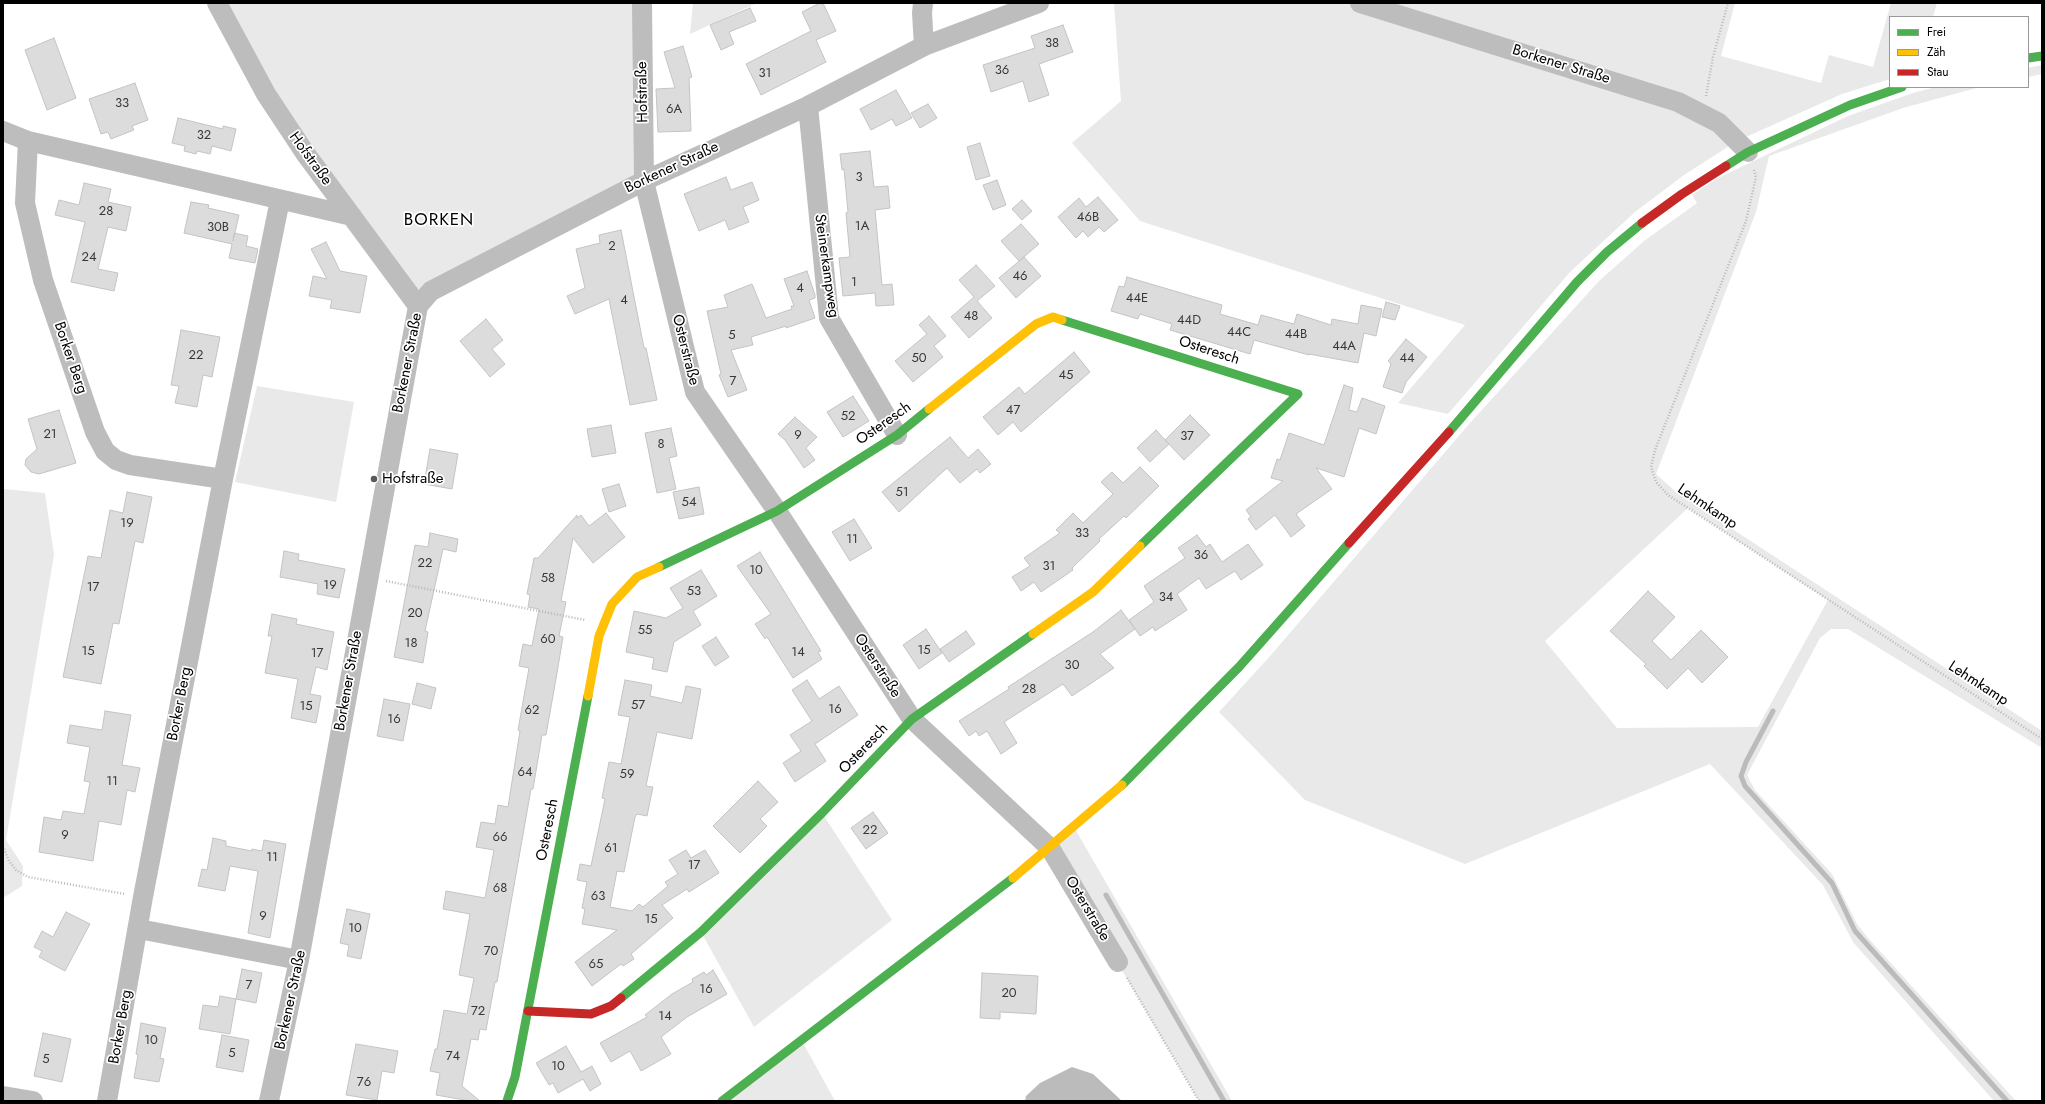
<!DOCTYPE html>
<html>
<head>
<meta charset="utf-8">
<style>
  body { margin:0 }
  #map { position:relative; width:2045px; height:1104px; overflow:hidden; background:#fff; font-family:Jost,sans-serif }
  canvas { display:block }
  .frame { position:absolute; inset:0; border:4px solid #000; pointer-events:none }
  .legend { position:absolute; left:1889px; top:16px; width:140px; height:72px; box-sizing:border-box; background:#fff; border:1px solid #999; margin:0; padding:5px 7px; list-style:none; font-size:12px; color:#000 }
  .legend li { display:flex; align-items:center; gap:8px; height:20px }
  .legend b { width:20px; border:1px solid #999 }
</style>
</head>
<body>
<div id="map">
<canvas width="2045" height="1104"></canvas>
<div class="frame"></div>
<ul class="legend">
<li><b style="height:5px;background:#4caf50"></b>Frei</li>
<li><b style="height:5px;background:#ffc107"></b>Zäh</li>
<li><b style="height:5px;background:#c62828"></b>Stau</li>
</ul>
</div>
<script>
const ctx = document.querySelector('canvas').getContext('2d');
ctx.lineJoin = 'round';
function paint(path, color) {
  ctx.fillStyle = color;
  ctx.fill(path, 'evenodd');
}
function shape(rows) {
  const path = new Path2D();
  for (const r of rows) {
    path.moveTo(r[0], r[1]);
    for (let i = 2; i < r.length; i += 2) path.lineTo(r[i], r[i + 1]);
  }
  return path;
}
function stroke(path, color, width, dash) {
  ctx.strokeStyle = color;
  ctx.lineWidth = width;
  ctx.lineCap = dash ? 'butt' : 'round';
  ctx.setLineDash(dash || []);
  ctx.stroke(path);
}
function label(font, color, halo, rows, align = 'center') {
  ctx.font = font + ' Jost,sans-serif';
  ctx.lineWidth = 3.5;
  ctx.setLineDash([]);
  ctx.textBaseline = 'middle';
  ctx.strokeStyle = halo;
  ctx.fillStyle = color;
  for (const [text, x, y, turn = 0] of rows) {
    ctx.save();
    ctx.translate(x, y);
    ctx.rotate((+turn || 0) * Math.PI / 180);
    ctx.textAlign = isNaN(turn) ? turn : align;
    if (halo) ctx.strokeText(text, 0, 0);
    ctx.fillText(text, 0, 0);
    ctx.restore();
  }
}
const green = shape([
  [223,3,642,3,644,181,418,306,305,153],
  [693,3,757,3,690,34],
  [1114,3,1735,3,1721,56,1821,83,1829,55,1873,67,1891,3,1937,3,1933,17,1890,17,1890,79,1842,94,1737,141,1684,175,1635,212,1570,272,1448,414,1398,403,1465,325,1140,221,1072,143,1121,101],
  [2042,65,2042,74,2028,77,2028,68],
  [1936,87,1980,87,1903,108,1769,156,1756,212,1656,474,1677,493,2042,731,2042,748,1848,629,1831,629,1820,638,1747,775,1755,790,1832,874,1857,924,1868,938,2016,1101,1994,1101,1853,942,1823,885,1710,764,1465,864,1305,800,1219,712,1271,655,1470,423,1599,281,1644,241,1697,203,1692,195,1718,178,1848,116,1913,93],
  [1688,508,1828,600,1758,727,1617,728,1545,641],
  [257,386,354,402,336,502,235,482],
  [3,486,4,489,45,493,54,555,6,840,23,866,22,886,3,898],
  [822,813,892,920,754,1027,701,932],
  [1074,827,1082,841,1232,1101,1199,1101,1050,848],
  [802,1041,835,1101,722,1101]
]);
const water = shape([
  [1072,1067,1093,1074,1122,1101,1025,1101,1026,1096,1040,1083]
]);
const stream = shape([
  [1773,711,1746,762,1741,776,1745,786,1832,883,1855,931,2007,1101],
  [1106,895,1224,1101]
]);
const building = shape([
  [820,3,823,3,836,31,816,40,826,62,761,95,746,64,811,31,802,12,820,3],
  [750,8,756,21,729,32,734,44,721,50,710,25,750,8],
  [1063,25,1073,52,1039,64,1049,95,1029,102,1023,81,991,92,983,65,1035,48,1031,36,1063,25],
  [54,38,76,98,47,110,25,50,54,38],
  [683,46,692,77,689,78,691,131,658,132,656,89,675,88,664,52,683,46],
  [135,83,148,120,132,126,134,130,111,139,108,132,101,134,89,99,135,83],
  [896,90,912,118,896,126,892,119,871,130,860,109,896,90],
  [928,104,937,118,920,128,911,113,928,104],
  [178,118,223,129,223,126,236,129,231,151,212,146,210,154,197,151,196,154,184,151,185,146,172,143,178,118],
  [980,143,990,176,976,180,967,147,980,143],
  [870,151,874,187,888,186,890,208,875,210,882,285,892,284,894,305,876,306,875,293,843,296,839,258,850,257,846,213,848,212,844,169,842,170,840,154,870,151],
  [726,177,731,190,752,182,759,200,743,207,749,222,729,230,725,220,699,231,684,194,726,177],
  [997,180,1006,205,993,210,983,185,997,180],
  [84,183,111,189,108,202,131,207,126,231,108,227,98,269,118,273,114,291,71,282,85,222,55,215,59,200,79,205,84,183],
  [1098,197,1118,220,1104,232,1099,227,1088,237,1083,231,1076,238,1058,217,1079,198,1086,207,1098,197],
  [1022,200,1032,211,1022,220,1012,209,1022,200],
  [191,202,209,205,208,208,239,215,233,241,234,233,248,236,246,246,258,249,255,263,229,258,232,244,184,233,191,202],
  [1021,224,1039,244,1019,261,1001,241,1021,224],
  [621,230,644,348,646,348,657,400,630,405,609,299,575,314,567,296,585,288,576,249,600,243,599,235,621,230],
  [326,242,340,271,367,276,360,313,330,308,332,300,309,296,313,276,327,279,311,249,326,242],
  [1024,257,1041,276,1016,298,999,278,1024,257],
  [976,265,995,286,977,301,992,318,969,338,951,317,974,297,959,280,976,265],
  [807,271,815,295,815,298,809,300,815,318,786,328,786,326,751,337,753,345,731,350,747,390,728,397,719,375,721,374,707,311,728,307,724,295,752,284,766,318,792,309,791,306,794,306,784,279,807,271],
  [1127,277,1222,305,1220,314,1258,325,1261,315,1294,324,1297,314,1331,325,1332,319,1358,324,1361,305,1382,309,1376,336,1364,333,1358,363,1309,354,1309,355,1254,340,1250,354,1170,330,1172,324,1140,314,1138,319,1111,311,1119,286,1124,287,1127,277],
  [1386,302,1400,306,1395,320,1382,317,1386,302],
  [929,316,946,336,934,346,943,357,913,382,895,361,927,334,919,325,929,316],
  [486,319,503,340,492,349,505,364,490,377,460,341,486,319],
  [181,330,220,337,212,377,203,375,197,407,175,403,179,386,171,385,181,330],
  [1406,339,1427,357,1406,382,1402,393,1383,387,1391,364,1388,361,1406,339],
  [1074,352,1090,372,1021,432,1013,422,998,435,983,417,1019,387,1025,394,1074,352],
  [1344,385,1353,388,1349,410,1357,412,1362,398,1385,406,1376,434,1359,428,1344,477,1316,468,1332,489,1296,514,1305,526,1291,537,1275,515,1256,530,1248,519,1251,517,1246,510,1283,481,1271,478,1277,459,1280,460,1289,433,1324,445,1344,385],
  [853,396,869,421,843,437,827,412,853,396],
  [59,410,76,463,39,474,31,472,25,465,26,459,37,449,28,419,59,410],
  [1190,415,1210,435,1184,460,1165,440,1190,415],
  [795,417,817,437,806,448,815,460,804,468,785,440,778,434,795,417],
  [611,425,616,453,592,457,587,429,611,425],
  [671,428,677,456,669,458,676,489,657,493,645,433,671,428],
  [1156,430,1169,444,1150,462,1137,448,1156,430],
  [950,437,968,458,978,449,991,464,980,473,977,469,960,483,947,468,899,512,882,492,950,437],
  [430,449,458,454,452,489,424,484,430,449],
  [1140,467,1159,486,1126,518,1124,516,1099,539,1100,541,1072,568,1073,570,1041,592,1034,582,1021,591,1012,577,1030,566,1024,558,1060,533,1056,530,1073,513,1083,523,1113,494,1101,482,1112,472,1123,483,1140,467],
  [619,484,626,506,609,512,602,489,619,484],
  [699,487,704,514,679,519,673,492,699,487],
  [127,492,152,497,143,543,135,541,119,624,113,623,101,684,63,677,88,556,101,558,110,510,123,513,127,492],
  [606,513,625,537,593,563,573,538,561,601,566,602,559,636,563,637,557,673,546,735,542,735,533,789,531,789,497,982,495,982,486,1030,480,1029,478,1040,471,1039,462,1086,480,1101,470,1101,436,1095,440,1073,430,1071,435,1049,437,1049,444,1010,467,1014,474,978,459,975,470,914,443,909,446,891,485,898,494,850,476,847,481,822,495,824,498,805,508,807,520,731,518,730,529,668,519,666,523,644,532,646,539,609,528,607,530,595,527,594,534,558,538,558,577,515,577,518,581,515,589,526,606,513],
  [854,519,872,548,850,561,832,532,854,519],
  [430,533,458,539,456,552,443,549,425,631,428,632,423,663,394,657,415,545,428,547,430,533],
  [1197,535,1206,547,1210,544,1222,562,1248,544,1263,565,1241,580,1235,571,1206,589,1199,578,1177,594,1187,610,1155,631,1153,627,1140,636,1129,620,1154,602,1144,586,1185,558,1178,548,1197,535],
  [284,551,299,554,298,560,345,569,339,598,317,594,318,584,280,577,284,551],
  [760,552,821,651,818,652,822,659,793,678,767,637,765,639,755,624,771,614,737,566,760,552],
  [701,570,717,596,693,611,701,625,674,642,667,672,652,669,654,658,626,652,634,611,666,618,683,608,670,588,701,570],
  [1648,591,1675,617,1652,641,1671,660,1701,630,1728,657,1702,683,1688,668,1667,689,1644,666,1646,664,1610,631,1648,591],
  [1121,610,1135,629,1100,654,1114,668,1072,696,1063,684,1004,722,1017,743,1001,754,987,731,979,736,976,731,969,736,959,721,1009,689,1008,687,1093,632,1121,610],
  [272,614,297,619,296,624,334,632,327,670,316,667,310,694,321,696,316,723,291,718,298,679,265,673,272,636,268,636,272,614],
  [926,629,942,653,919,669,903,645,926,629],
  [966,631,975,644,949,662,940,649,966,631],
  [716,637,729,657,715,666,702,646,716,637],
  [625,680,652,685,650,696,682,703,686,686,701,689,692,739,657,732,646,786,653,787,647,816,637,814,635,817,624,872,617,871,610,907,632,911,639,904,643,907,668,886,665,882,678,874,669,860,686,850,691,858,705,850,719,873,689,892,687,889,662,905,673,918,631,954,634,959,623,966,621,964,592,986,575,962,617,930,582,924,585,909,582,908,587,882,577,880,580,864,591,866,605,799,602,798,609,762,621,764,630,717,618,715,625,680],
  [807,680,819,699,839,686,858,715,815,744,826,761,795,782,783,763,801,751,790,735,812,721,792,690,807,680],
  [417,683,436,688,431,709,412,704,417,683],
  [384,699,410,704,403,741,377,736,384,699],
  [105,711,131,715,122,765,140,768,135,792,127,790,121,825,99,821,93,861,39,852,44,817,61,820,63,811,84,814,90,782,84,781,90,747,67,743,70,725,102,730,105,711],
  [758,781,778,802,760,819,767,826,740,853,713,826,758,781],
  [873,812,888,833,866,849,851,828,873,812],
  [213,838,226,841,226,846,252,851,252,849,262,851,264,840,286,844,270,938,248,933,258,871,230,866,225,891,198,886,202,869,207,870,213,838],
  [347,909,370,914,361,959,347,956,349,945,340,943,347,909],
  [66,912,90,924,65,971,39,957,42,951,34,947,42,931,53,937,66,912],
  [242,969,262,973,256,1003,236,999,242,969],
  [713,970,727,994,687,1017,661,1037,671,1054,641,1071,630,1051,611,1062,600,1043,647,1017,645,1015,672,994,693,982,692,979,704,972,706,975,713,970],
  [982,973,1038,976,1036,1014,1000,1012,1000,1019,980,1018,982,973],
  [220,996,236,999,230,1034,199,1029,203,1005,218,1007,220,996],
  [141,1023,166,1028,160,1058,164,1059,159,1082,134,1078,138,1055,136,1054,141,1023],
  [43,1033,71,1039,62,1082,34,1076,43,1033],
  [222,1035,249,1040,243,1072,216,1067,222,1035],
  [356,1044,398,1051,394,1073,382,1071,377,1100,346,1095,356,1044],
  [566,1046,581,1072,592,1066,601,1084,590,1091,583,1079,558,1093,553,1083,549,1085,536,1063,566,1046]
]);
const path = shape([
  [1706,96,1713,57,1728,3],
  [1754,170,1756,177,1746,221,1655,450,1651,467,1656,482,1668,495,2042,739],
  [386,581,585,620],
  [3,846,9,861,16,870,28,877,125,894],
  [1127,978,1199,1101]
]);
const street = shape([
  [217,3,266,94,305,153,418,306],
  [642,3,644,181,695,392,777,511,912,719,1050,848,1118,962],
  [923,3,922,13,924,46],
  [1360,3,1678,102,1719,123,1748,152],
  [808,106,829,318,897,435],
  [3,131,28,141,352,216],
  [28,141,25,203,43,280,95,432,105,451,116,460,130,465,223,479],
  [139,929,299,960],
  [3,1096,33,1101],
  [107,1101,143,897,223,479,280,200],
  [269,1101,299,960,418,306,431,291,644,181,808,106,924,46,1039,3]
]);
const fast = shape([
  [2028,58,2042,56],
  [1726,166,1748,152,1850,105,1902,87],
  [1062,320,1298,394,1140,546],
  [1449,432,1577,282,1607,252,1642,223],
  [659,567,777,511,897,435,929,409],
  [1122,785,1239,667,1349,543],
  [621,998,701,932,822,813,912,719,1033,634],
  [507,1101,515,1077,588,696],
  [722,1101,1013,878]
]);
const slow = shape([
  [929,409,1036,324,1053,317,1062,320],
  [1033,634,1093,592,1140,546],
  [588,696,599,636,612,604,637,577,659,567],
  [1013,878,1122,785]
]);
const jam = shape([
  [1642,223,1682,194,1726,166],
  [1349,543,1449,432],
  [528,1011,591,1014,611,1006,621,998]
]);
const markers = [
  [374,479,4,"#595959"]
];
const numberNames = [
  ["38",1052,44],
  ["36",1002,71],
  ["31",765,74],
  ["33",122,104],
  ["6A",674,110],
  ["32",204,136],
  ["3",859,178],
  ["28",106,212],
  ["46B",1088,218],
  ["1A",862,227],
  ["30B",218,228],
  ["2",612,247],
  ["24",89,258],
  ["46",1020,277],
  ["1",854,283],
  ["4",800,289],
  ["44E",1137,299],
  ["4",624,301],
  ["48",971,317],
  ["44D",1189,321],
  ["44C",1239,333],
  ["44B",1296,335],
  ["5",732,336],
  ["44A",1344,347],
  ["22",196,356],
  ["50",919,359],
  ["44",1407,359],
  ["45",1066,376],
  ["7",733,382],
  ["47",1013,411],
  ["52",848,417],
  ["21",50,435],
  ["9",798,436],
  ["37",1187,437],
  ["8",661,445],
  ["51",902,493],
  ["54",689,503],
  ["19",127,524],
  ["33",1082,534],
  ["11",852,540],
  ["36",1201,556],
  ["22",425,564],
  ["31",1049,567],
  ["10",756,571],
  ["58",548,579],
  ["19",330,586],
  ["17",93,588],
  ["53",694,592],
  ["34",1166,598],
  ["20",415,614],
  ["55",645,631],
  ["60",548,640],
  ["18",411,644],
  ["15",924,651],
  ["15",88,652],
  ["14",798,653],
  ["17",317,654],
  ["30",1072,666],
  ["28",1029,690],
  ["57",638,706],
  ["15",306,707],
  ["16",835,710],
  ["62",532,711],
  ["16",394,720],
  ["64",525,773],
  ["59",627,775],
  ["11",112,782],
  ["22",870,831],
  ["9",65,836],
  ["66",500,838],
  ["61",611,849],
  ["11",272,858],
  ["17",694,866],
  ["68",500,889],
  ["63",598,897],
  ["9",263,917],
  ["15",651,920],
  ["10",355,929],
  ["70",491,952],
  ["65",596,965],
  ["7",249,986],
  ["16",706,990],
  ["20",1009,994],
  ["72",478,1012],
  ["14",665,1017],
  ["10",151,1041],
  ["5",232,1054],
  ["74",453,1057],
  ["5",46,1060],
  ["10",558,1067],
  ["76",364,1083]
];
const streetNames = [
  ["Borkener Straße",1561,65,17],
  ["Hofstraße",643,92,-91],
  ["Hofstraße",310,159,54],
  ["Borkener Straße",672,168,-25],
  ["Steinerkampweg",826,266,82],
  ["Osterstraße",685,350,76],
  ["Osteresch",1209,351,18],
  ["Borker Berg",70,358,71],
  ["Borkener Straße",408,363,-79],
  ["Osteresch",884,424,-35],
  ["Lehmkamp",1707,507,34],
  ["Osterstraße",877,666,57],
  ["Borkener Straße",349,681,-80],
  ["Lehmkamp",1978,684,33],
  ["Borker Berg",180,704,-79],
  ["Osteresch",864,749,-46],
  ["Osteresch",548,830,-79],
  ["Osterstraße",1087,909,59],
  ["Borkener Straße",291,1000,-78],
  ["Borker Berg",121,1027,-80]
];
const poiNames = [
  ["Hofstraße",382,479]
];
const quarterNames = [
  ["BORKEN",439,221]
];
paint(green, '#e9e9e9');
paint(water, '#bbb');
stroke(stream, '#bbb', 5);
paint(building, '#dcdcdc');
stroke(building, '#c4c4c4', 1);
stroke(path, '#b8b8b8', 2.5, [1, 2]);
stroke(street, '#bdbdbd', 20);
stroke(fast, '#4caf50', 9);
stroke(slow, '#ffc107', 9);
stroke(jam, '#c62828', 9);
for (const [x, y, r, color] of markers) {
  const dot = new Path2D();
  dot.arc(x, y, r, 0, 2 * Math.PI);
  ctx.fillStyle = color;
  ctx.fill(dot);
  stroke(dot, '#fff', 1.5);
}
label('13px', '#373737', null, numberNames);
label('15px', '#000', '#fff', streetNames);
label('15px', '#000', '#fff', poiNames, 'left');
ctx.letterSpacing = '1px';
label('17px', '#000', '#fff', quarterNames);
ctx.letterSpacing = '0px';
</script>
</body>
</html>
